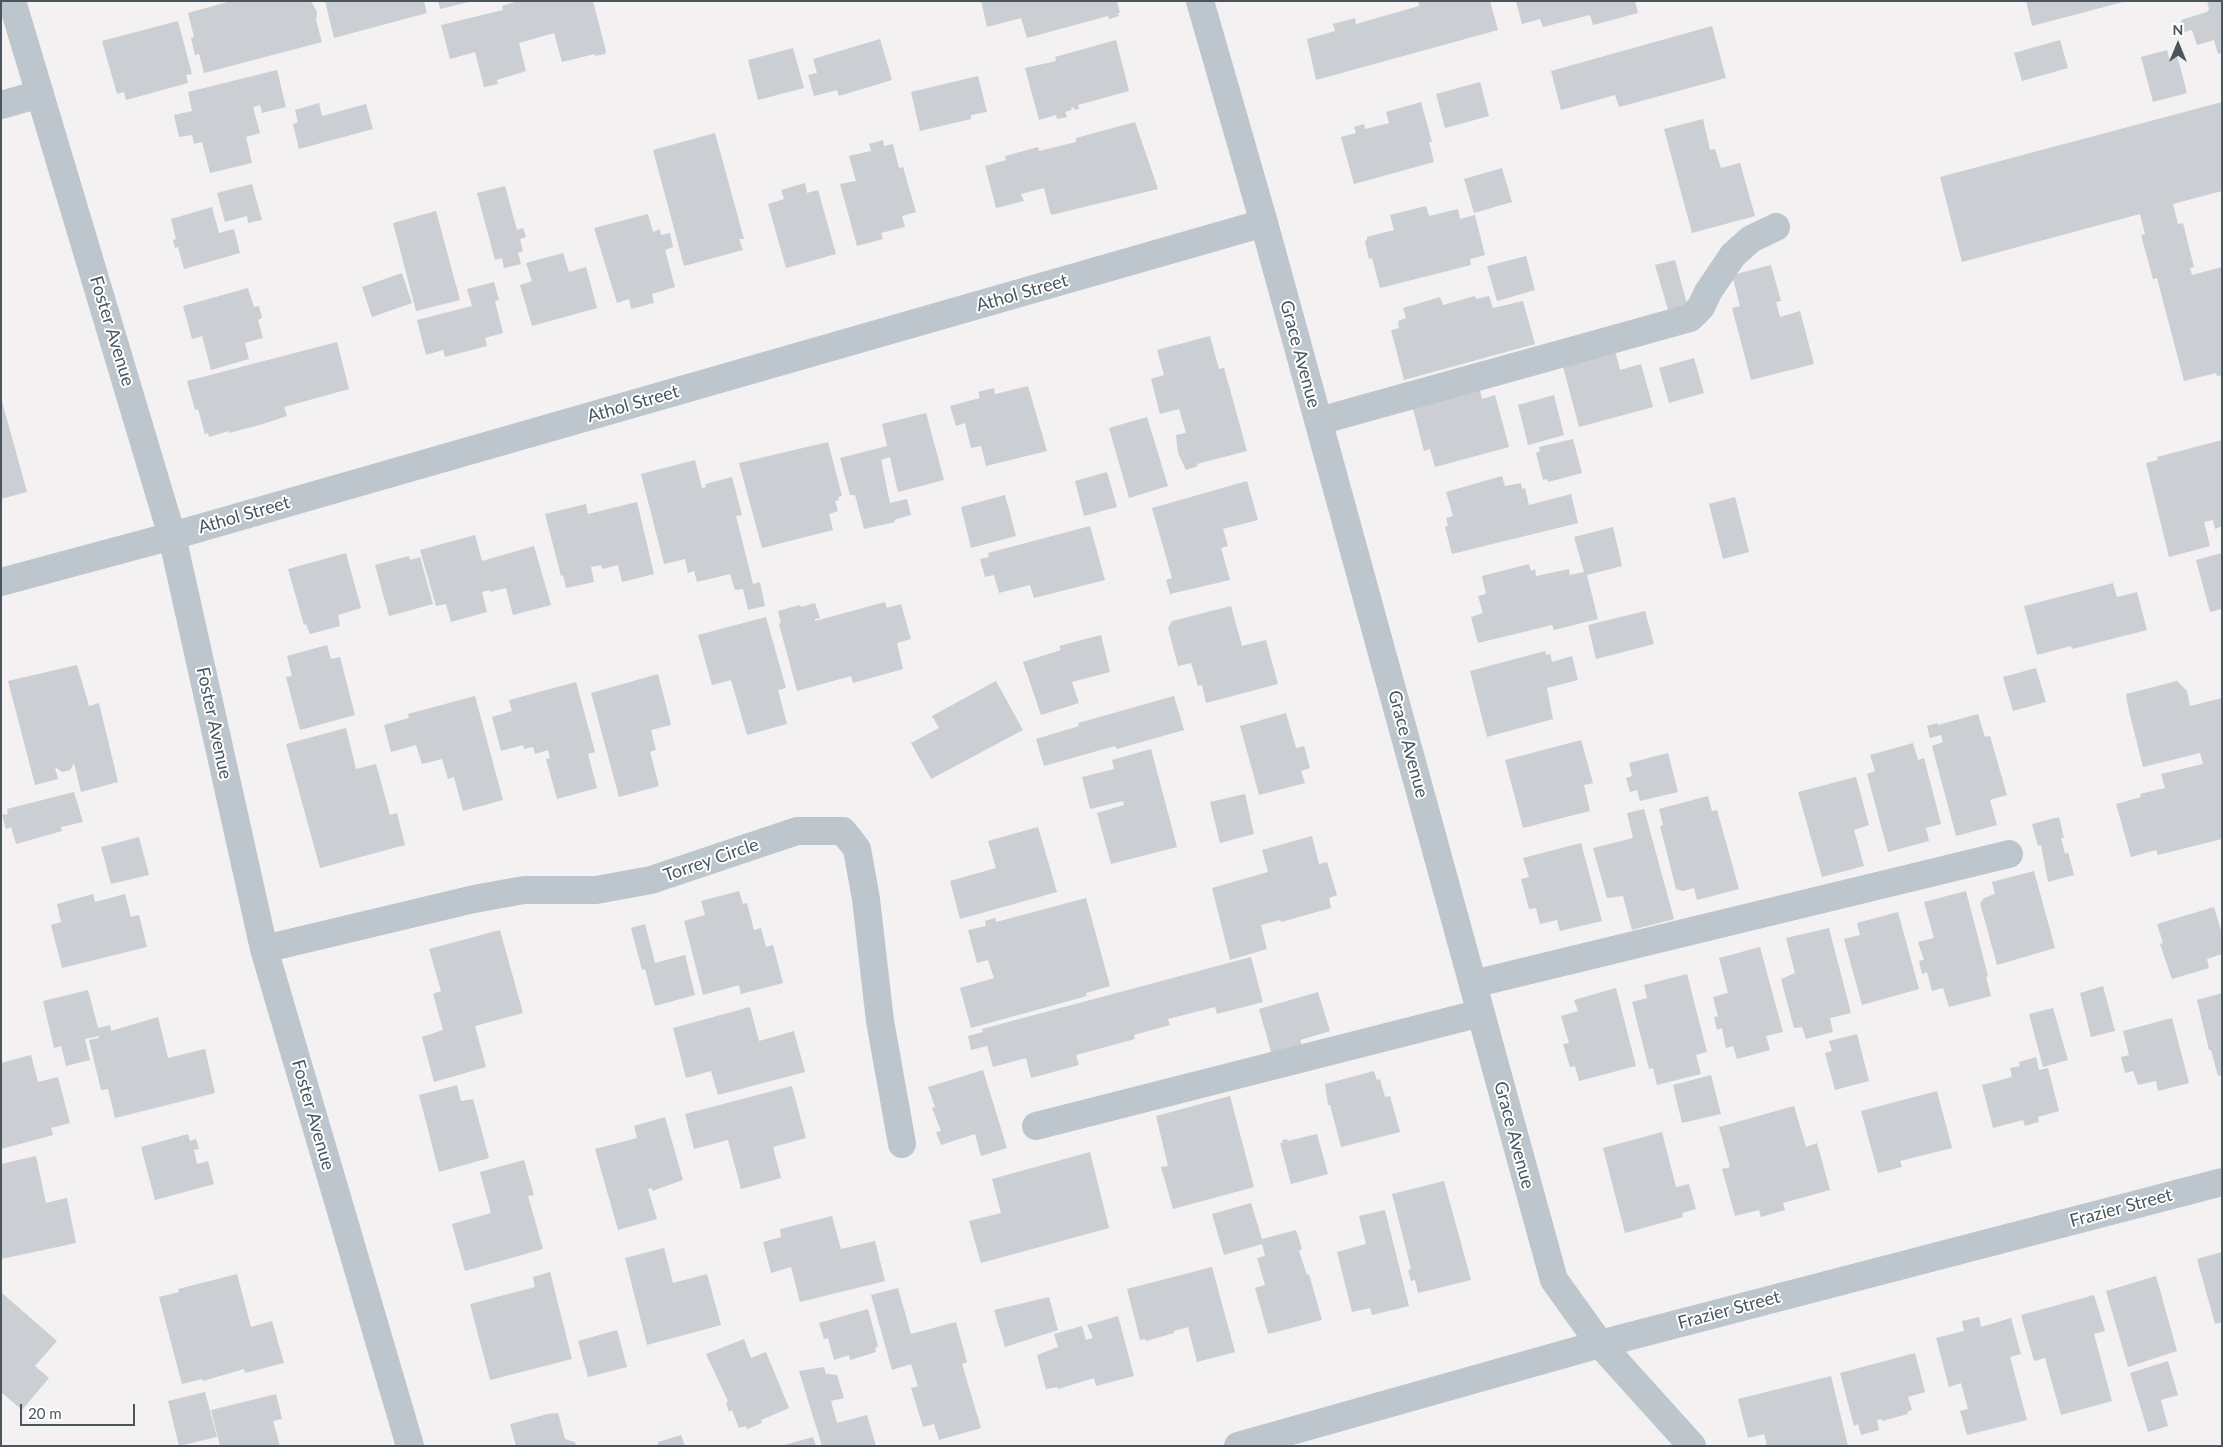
<!DOCTYPE html>
<html>
<head>
<meta charset="utf-8">
<style>
  body { margin:0 }
  #map { position:relative; width:2223px; height:1447px; overflow:hidden; background:#f3f1f1; font-family:Lato,sans-serif }
  canvas { display:block }
  .frame { position:absolute; inset:0; border:2px solid #49565d; pointer-events:none }
  .north { position:absolute; left:2153px; top:20px; width:50px; height:50px; -webkit-text-stroke:4px #fff; paint-order:stroke; rotate:0deg; font-size:14px; font-weight:700; line-height:20px; text-align:center; color:#49565d }
  .north::after { content:''; display:block; margin:auto; width:18px; height:22px; background:#49565d; clip-path:polygon(50% 0,100% 100%,50% 72%,0 100%) }
  .scale { position:absolute; left:20px; top:1404px; width:115px; height:22px; box-sizing:border-box; border:2px solid #49565d; border-top:0; padding-left:6px; font-size:15px; line-height:18px; white-space:nowrap; color:#49565d; -webkit-text-stroke:4px #fff; paint-order:stroke }
</style>
</head>
<body>
<div id="map">
<canvas width="2223" height="1447"></canvas>
<div class="frame"></div>
<div class="north">N</div>
<div class="scale">20 m</div>
</div>
<script>
const ctx = document.querySelector('canvas').getContext('2d');
ctx.lineJoin = 'round';
function paint(path, color) {
  ctx.fillStyle = color;
  ctx.fill(path, 'evenodd');
}
function shape(rows) {
  const path = new Path2D();
  for (const r of rows) {
    path.moveTo(r[0], r[1]);
    for (let i = 2; i < r.length; i += 2) path.lineTo(r[i], r[i + 1]);
  }
  return path;
}
function stroke(path, color, width, dash) {
  ctx.strokeStyle = color;
  ctx.lineWidth = width;
  ctx.lineCap = dash ? 'butt' : 'round';
  ctx.setLineDash(dash || []);
  ctx.stroke(path);
}
function label(font, color, halo, rows, align = 'center') {
  ctx.font = font + ' Lato,sans-serif';
  ctx.lineWidth = 4;
  ctx.setLineDash([]);
  ctx.textBaseline = 'middle';
  ctx.strokeStyle = halo;
  ctx.fillStyle = color;
  for (const [text, x, y, turn = 0] of rows) {
    ctx.save();
    ctx.translate(x, y);
    ctx.rotate((+turn || 0) * Math.PI / 180);
    ctx.textAlign = isNaN(turn) ? turn : align;
    if (halo) ctx.strokeText(text, 0, 0);
    ctx.fillText(text, 0, 0);
    ctx.restore();
  }
}
const building = shape([
  [231,1,311,1,317,12,316,20,322,42,204,73,199,54,195,55,191,38,194,37,188,13],
  [325,1,424,1,427,13,334,38],
  [438,1,469,1,469,2,440,9],
  [518,1,593,1,606,51,605,54,595,56,595,54,562,62,554,33,519,43,526,71,497,80,498,84,484,87,475,52,450,59,441,25,503,10,502,6],
  [981,1,1117,1,1120,13,1118,13,1119,16,1109,19,1108,16,1027,38,1021,18,987,27],
  [1418,1,1490,1,1498,30,1316,80,1307,39,1335,31,1333,24,1355,18,1356,24,1419,6],
  [1516,1,1635,1,1638,13,1593,25,1590,15,1543,27,1540,19,1522,24],
  [2026,1,2123,1,2123,2,2032,26],
  [2207,1,2222,1,2222,53,2218,54,2214,40,2197,45,2192,30,2184,32,2181,20,2207,12,2209,9],
  [178,21,192,74,186,75,188,83,126,100,124,92,117,94,102,41],
  [1712,26,1726,78,1619,107,1615,95,1561,110,1551,71],
  [880,39,892,80,839,96,837,90,814,96,808,75,817,73,813,59],
  [1116,40,1129,91,1078,105,1079,109,1075,110,1073,107,1071,108,1072,110,1065,112,1067,117,1057,119,1056,115,1039,120,1025,68,1056,61,1055,57],
  [2060,40,2068,68,2022,81,2014,53],
  [793,48,804,88,758,100,748,60],
  [2167,50,2169,58,2177,55,2187,93,2153,102,2141,57],
  [277,70,286,107,262,113,260,105,253,107,260,133,246,137,252,163,210,173,202,142,194,144,192,135,179,137,174,115,192,111,188,92],
  [978,76,987,112,971,115,971,119,920,131,911,92],
  [1480,82,1489,116,1445,128,1436,94],
  [1421,102,1432,142,1429,142,1434,162,1354,184,1341,137,1356,133,1354,127,1364,124,1365,129,1389,123,1386,112],
  [2222,102,2222,191,2173,204,2178,224,2183,223,2194,267,2190,268,2192,275,2222,267,2222,375,2217,376,2216,373,2184,381,2157,278,2153,279,2141,235,2145,234,2140,214,1962,262,1940,177],
  [319,103,322,116,366,104,373,129,299,149,293,124,298,122,295,110],
  [1703,119,1710,150,1715,149,1721,168,1740,163,1755,216,1692,233,1664,129],
  [1135,122,1158,189,1051,215,1044,188,1021,194,1024,201,996,208,985,166,1006,160,1005,156,1038,147,1039,151,1076,142,1076,138],
  [715,133,744,239,739,239,743,250,684,266,653,150],
  [883,140,884,146,893,144,899,168,903,167,916,212,902,216,905,227,881,233,883,239,857,246,840,184,856,181,849,156,871,151,869,144],
  [1502,168,1512,202,1474,213,1464,179],
  [805,183,807,193,818,190,836,254,786,268,768,204,784,199,781,190],
  [252,184,262,220,248,223,247,216,225,222,217,193],
  [505,186,517,230,523,228,526,237,520,239,523,251,518,253,521,264,504,268,502,258,495,260,477,193],
  [1426,206,1429,216,1458,209,1460,219,1475,215,1485,255,1470,259,1471,265,1380,288,1372,258,1369,259,1365,241,1367,240,1367,237,1394,230,1390,215],
  [212,207,219,233,234,229,240,253,184,269,178,247,175,248,173,240,176,239,171,219],
  [436,211,460,300,416,311,393,223],
  [648,214,653,232,660,229,661,235,670,233,673,247,665,250,675,287,652,294,654,303,631,309,629,299,617,303,594,228],
  [563,253,569,272,586,267,597,308,532,326,520,285,532,281,526,263],
  [1526,256,1535,290,1497,301,1487,266],
  [1675,260,1688,308,1669,313,1655,265],
  [1771,265,1781,301,1776,302,1780,317,1800,311,1814,364,1751,380,1732,308,1740,306,1732,275],
  [402,273,412,303,372,317,362,287],
  [494,282,499,300,495,301,503,333,485,338,487,346,445,357,443,350,426,355,417,320,472,306,467,289],
  [248,288,254,307,259,306,262,318,258,320,263,338,245,343,249,359,211,370,202,336,192,339,183,306],
  [1475,296,1476,299,1489,296,1493,308,1523,301,1535,344,1404,380,1391,330,1399,328,1398,321,1406,318,1403,308,1440,297,1443,305],
  [1210,336,1219,369,1224,368,1247,451,1197,464,1198,466,1186,470,1178,453,1176,435,1186,433,1179,409,1160,414,1151,379,1164,375,1157,350],
  [337,342,349,389,284,407,287,416,263,424,229,433,229,431,209,437,208,433,205,434,198,409,195,410,187,381],
  [1615,350,1620,370,1641,364,1653,407,1579,427,1562,363],
  [1694,358,1704,393,1669,403,1659,368],
  [1028,386,1047,451,986,466,981,446,971,448,965,423,956,426,950,406,980,398,978,392,994,388,995,394],
  [1479,386,1482,399,1495,395,1509,447,1435,467,1430,449,1424,451,1411,401],
  [1554,395,1564,435,1528,445,1518,405],
  [1,398,27,492,1,499],
  [926,413,944,480,898,492,890,457,881,460,890,503,907,499,911,515,894,520,895,522,864,529,855,495,850,495,840,458,887,446,882,424],
  [1147,417,1168,486,1129,498,1109,428],
  [1573,439,1582,473,1548,482,1547,479,1543,480,1536,453,1540,451,1539,447],
  [2222,440,2222,526,2215,529,2213,520,2204,522,2210,546,2169,557,2146,463,2158,460,2157,457],
  [828,442,842,496,838,497,839,500,835,501,838,511,829,514,833,530,762,548,739,463],
  [695,460,702,488,706,487,705,484,732,477,742,515,736,516,753,584,760,582,765,606,748,610,743,589,735,590,730,574,697,582,694,571,688,573,685,559,664,564,641,474],
  [1107,472,1117,507,1084,516,1075,481],
  [1502,476,1505,486,1521,483,1522,489,1525,488,1529,505,1571,494,1578,523,1452,554,1445,527,1448,526,1446,518,1453,516,1446,492],
  [1247,481,1258,520,1223,529,1228,546,1221,548,1230,580,1170,594,1166,580,1172,578,1152,508],
  [1005,495,1016,536,971,548,961,507],
  [1735,497,1749,552,1723,559,1709,504],
  [637,502,654,574,622,582,618,565,602,569,601,565,591,567,594,582,566,588,563,575,561,576,545,514,586,504,588,514],
  [1090,526,1105,580,1034,598,1030,585,999,593,994,575,985,577,980,559,989,557,988,553],
  [1613,527,1622,566,1587,575,1598,619,1554,630,1552,625,1478,643,1471,617,1483,613,1478,596,1486,594,1482,576,1529,564,1531,571,1535,569,1536,576,1569,569,1570,575,1584,572,1574,537],
  [475,535,482,561,534,546,551,605,513,615,506,588,490,592,490,590,482,592,487,612,451,622,446,604,436,606,420,550],
  [346,553,361,608,338,615,340,626,310,634,306,624,304,625,288,569],
  [2222,553,2222,609,2210,612,2196,560],
  [409,556,410,560,420,557,433,604,389,616,375,565],
  [2113,583,2117,597,2137,592,2147,630,2072,649,2071,646,2037,655,2024,606],
  [885,602,887,608,901,604,911,639,897,643,903,669,853,683,851,676,797,691,779,624,781,623,778,611,800,605,801,607,815,603,820,618,815,619,815,621],
  [1231,606,1242,646,1266,640,1278,684,1206,703,1202,685,1198,686,1191,663,1178,666,1168,628,1172,621],
  [1645,611,1654,644,1596,659,1588,625],
  [766,617,786,688,778,690,787,724,747,735,731,680,712,685,698,635],
  [1101,635,1110,672,1072,682,1079,703,1041,715,1023,662,1061,650,1059,646],
  [327,645,331,659,340,657,355,715,300,730,286,677,292,676,287,656],
  [1545,651,1546,655,1550,654,1552,662,1572,656,1578,680,1547,688,1553,719,1487,737,1470,671],
  [77,665,89,706,99,703,118,782,81,792,74,763,70,770,62,772,55,767,58,779,35,785,8,681],
  [2036,668,2046,702,2013,711,2003,677],
  [658,674,671,725,651,730,656,750,650,752,659,786,619,797,591,693],
  [996,681,1023,730,931,779,911,743,939,728,932,716],
  [2177,681,2187,691,2190,706,2222,698,2222,839,2158,855,2156,850,2131,857,2116,804,2141,797,2140,794,2165,788,2161,774,2203,764,2200,753,2143,767,2128,707,2126,694],
  [576,682,595,752,588,754,597,788,557,799,546,759,550,758,548,750,535,754,533,747,524,749,523,745,501,751,492,717,512,711,509,700],
  [475,696,503,800,463,811,454,777,448,779,442,759,422,764,416,745,391,752,384,725,409,718,408,714],
  [1174,696,1184,730,1117,749,1115,746,1044,766,1036,739,1079,726,1078,723],
  [1286,713,1296,748,1304,746,1310,768,1301,771,1305,783,1259,795,1240,726],
  [1978,714,1985,737,1990,736,2007,795,1990,800,1997,825,1956,836,1932,746,1943,742,1941,735,1930,738,1927,726,1937,723,1938,725],
  [346,728,356,769,376,764,390,815,397,813,405,845,320,868,286,744],
  [1581,740,1593,783,1584,785,1590,811,1523,828,1505,760],
  [1913,743,1918,760,1924,758,1941,824,1926,828,1929,841,1888,852,1867,774,1875,771,1870,755],
  [1151,749,1177,847,1111,864,1097,813,1124,805,1123,801,1090,809,1082,777,1114,769,1112,760],
  [1668,753,1678,792,1640,801,1637,790,1630,792,1626,778,1632,776,1629,763],
  [1856,777,1869,825,1854,830,1864,866,1822,877,1798,792],
  [74,792,83,822,61,827,62,831,16,844,11,827,6,829,2,815,8,814,7,809],
  [1245,794,1254,834,1220,843,1210,802],
  [1708,796,1712,811,1717,810,1739,889,1697,900,1694,888,1683,891,1676,889,1660,826,1663,825,1659,809],
  [1644,809,1674,919,1632,930,1623,896,1607,898,1593,848,1633,838,1627,813],
  [2059,817,2064,838,2061,838,2065,854,2068,852,2074,875,2048,882,2041,845,2038,846,2032,824],
  [1038,827,1057,892,960,919,950,881,996,868,988,841],
  [1312,836,1319,864,1327,862,1337,895,1329,898,1331,908,1281,922,1280,920,1261,925,1267,949,1230,960,1212,888,1268,872,1262,850],
  [139,837,149,875,111,884,101,847],
  [1581,843,1602,921,1560,931,1557,920,1540,924,1536,908,1529,909,1521,879,1529,877,1523,858],
  [2034,871,2055,948,1997,965,1980,903,1984,898,1995,894,1992,882],
  [739,891,743,904,747,903,754,930,761,928,766,947,773,945,783,983,741,994,739,985,703,995,684,921,705,915,701,901],
  [1966,891,1988,976,1986,977,1991,996,1949,1007,1943,988,1932,991,1927,972,1922,974,1919,961,1924,960,1918,942,1934,938,1924,902],
  [93,894,95,902,125,894,131,917,139,915,147,947,62,968,51,925,61,922,57,904],
  [1086,898,1110,986,1086,993,1087,996,971,1028,960,988,994,978,988,960,977,963,968,930,986,926,985,921,995,918,996,922],
  [2214,907,2222,934,2222,954,2207,959,2209,968,2172,979,2160,944,2163,943,2157,924],
  [1898,912,1919,989,1862,1005,1844,939,1860,935,1857,923],
  [645,924,655,963,685,955,695,995,655,1006,645,969,642,970,631,928],
  [1829,928,1851,1013,1830,1018,1833,1032,1806,1039,1802,1027,1794,1028,1781,979,1795,973,1786,938],
  [500,930,523,1013,475,1026,486,1067,434,1082,422,1037,443,1030,433,994,441,991,429,949],
  [1760,947,1783,1032,1766,1036,1770,1050,1737,1059,1733,1046,1726,1048,1722,1028,1717,1030,1714,1017,1718,1016,1713,997,1728,993,1719,958],
  [1251,957,1263,1002,1217,1014,1215,1007,1168,1019,1170,1025,1134,1035,1135,1039,1076,1055,1079,1065,1031,1078,1026,1058,993,1067,987,1046,971,1050,968,1036,983,1032,982,1029],
  [1687,974,1707,1052,1696,1055,1701,1074,1657,1085,1653,1068,1649,1069,1632,1002,1647,998,1644,985],
  [2103,986,2115,1031,2091,1037,2080,993],
  [1616,988,1636,1066,1579,1081,1575,1066,1570,1067,1563,1044,1569,1043,1561,1016,1578,1011,1574,1000],
  [88,990,98,1028,110,1025,111,1031,158,1017,168,1058,205,1049,215,1093,115,1118,108,1089,101,1090,89,1040,99,1038,99,1036,85,1039,90,1060,66,1066,61,1046,54,1048,43,1001],
  [1318,992,1330,1031,1300,1040,1304,1050,1273,1059,1259,1009],
  [2222,993,2222,1075,2218,1076,2211,1050,2209,1050,2197,1000],
  [750,1007,759,1041,794,1031,805,1072,718,1095,711,1071,686,1078,673,1028],
  [2053,1008,2068,1060,2043,1067,2029,1014],
  [2172,1018,2189,1083,2158,1091,2156,1081,2138,1085,2133,1071,2125,1073,2121,1057,2129,1055,2123,1031],
  [1857,1034,1869,1081,1835,1090,1825,1053,1832,1051,1829,1041],
  [31,1055,38,1082,58,1077,70,1123,51,1128,53,1135,1,1149,1,1063],
  [2036,1057,2039,1070,2048,1068,2059,1111,2038,1117,2039,1122,2025,1126,2023,1120,1993,1128,1982,1085,2012,1077,2010,1068,2020,1066,2019,1062],
  [983,1070,1007,1148,981,1156,975,1134,941,1145,936,1132,941,1131,932,1108,935,1107,928,1087],
  [1374,1071,1377,1080,1380,1079,1385,1097,1390,1096,1400,1132,1341,1147,1330,1105,1328,1105,1325,1084],
  [1711,1075,1721,1114,1682,1123,1673,1085],
  [457,1085,461,1101,473,1099,489,1158,439,1172,419,1095],
  [792,1086,806,1138,773,1147,781,1178,741,1189,728,1140,694,1149,685,1114],
  [1937,1091,1952,1148,1900,1161,1902,1167,1878,1173,1861,1111],
  [1230,1096,1254,1187,1173,1209,1161,1167,1168,1166,1156,1116],
  [1794,1106,1806,1147,1817,1143,1830,1190,1783,1203,1785,1210,1761,1217,1759,1210,1735,1216,1722,1169,1730,1167,1719,1127],
  [665,1117,683,1180,652,1191,652,1188,648,1189,657,1219,618,1230,595,1149,637,1138,634,1126],
  [1662,1132,1676,1187,1689,1184,1696,1209,1682,1213,1683,1217,1625,1233,1603,1148],
  [188,1134,190,1141,196,1139,199,1149,194,1150,197,1164,208,1161,214,1184,155,1200,141,1147],
  [1317,1134,1328,1174,1291,1184,1280,1143,1283,1143,1282,1140,1287,1139,1288,1141],
  [1090,1152,1109,1228,981,1263,969,1221,1001,1213,992,1179],
  [36,1156,46,1203,67,1198,76,1243,1,1259,1,1164],
  [524,1160,534,1195,528,1196,543,1249,465,1271,452,1224,491,1213,480,1172],
  [1444,1181,1471,1280,1418,1293,1415,1280,1411,1281,1408,1270,1411,1269,1392,1194],
  [1251,1203,1262,1239,1296,1230,1302,1249,1299,1251,1307,1275,1309,1274,1322,1320,1268,1334,1255,1288,1265,1285,1257,1258,1265,1256,1262,1244,1224,1255,1212,1214],
  [1385,1210,1409,1306,1372,1315,1370,1308,1352,1312,1337,1252,1366,1244,1359,1216],
  [832,1216,841,1249,875,1241,885,1281,800,1302,791,1267,771,1273,763,1242,781,1237,780,1229],
  [664,1248,673,1283,707,1274,721,1325,647,1345,625,1258],
  [2222,1252,2222,1322,2215,1324,2197,1259],
  [1212,1267,1235,1352,1197,1362,1188,1327,1174,1331,1174,1333,1146,1341,1145,1339,1140,1340,1127,1289],
  [550,1272,572,1359,490,1380,470,1304,535,1287,533,1277],
  [237,1274,251,1327,272,1321,284,1363,245,1373,244,1369,203,1381,202,1379,182,1384,159,1297,179,1292,178,1289],
  [2156,1276,2177,1351,2128,1367,2106,1291],
  [898,1288,911,1334,956,1322,967,1362,962,1364,981,1428,939,1440,934,1424,923,1427,911,1388,918,1386,911,1364,892,1370,871,1295],
  [2,1293,57,1341,35,1366,49,1378,22,1410,1,1392],
  [2094,1295,2105,1331,2094,1334,2112,1401,2061,1415,2045,1358,2034,1361,2021,1315],
  [1049,1297,1058,1330,1005,1347,994,1310],
  [868,1309,878,1346,875,1348,876,1352,850,1360,849,1355,834,1360,828,1338,824,1339,819,1323],
  [1118,1316,1134,1376,1096,1386,1094,1378,1058,1389,1057,1387,1046,1389,1037,1355,1058,1347,1054,1334,1082,1326,1086,1340,1093,1338,1087,1325],
  [1979,1317,1981,1327,2011,1318,2021,1354,2010,1357,2027,1420,1967,1435,1960,1411,1968,1409,1961,1383,1949,1387,1936,1338,1964,1331,1962,1321],
  [617,1330,627,1367,588,1377,578,1341],
  [744,1339,751,1358,766,1352,789,1408,761,1420,762,1423,747,1429,746,1426,739,1428,732,1410,729,1412,726,1403,728,1401,706,1354],
  [1915,1353,1925,1392,1908,1397,1912,1410,1907,1412,1908,1414,1882,1421,1882,1419,1877,1420,1879,1430,1861,1435,1858,1424,1854,1426,1840,1373],
  [2168,1361,2178,1395,2161,1400,2168,1426,2148,1432,2130,1373],
  [824,1367,826,1374,837,1375,844,1398,831,1401,837,1423,867,1415,876,1446,822,1446,799,1371],
  [1831,1376,1848,1446,1767,1446,1764,1434,1748,1438,1738,1399],
  [205,1392,217,1437,179,1446,168,1401],
  [276,1394,282,1419,273,1421,280,1446,220,1446,211,1410],
  [558,1413,565,1439,575,1442,576,1446,516,1446,510,1424,548,1414],
  [681,1435,685,1446,658,1446,658,1442],
  [813,1437,816,1446,784,1446,784,1445]
]);
const minor = shape([
  [12,1,172,536,264,949,410,1446],
  [1200,1,1264,223,1554,1280,1600,1344,1692,1446],
  [1,105,40,94],
  [1319,421,1690,318,1701,307,1708,292,1733,255,1751,239,1776,227],
  [1,582,172,536,1264,223],
  [264,949,474,899,524,890,596,890,651,880,797,831,843,831,857,849,866,899,880,1021,902,1144],
  [1473,984,2009,854],
  [1036,1126,1481,1013],
  [1238,1446,1600,1344,2222,1182]
]);
const streetNames = [
  ["Athol Street",1022,293,-16],
  ["Foster Avenue",112,331,73],
  ["Grace Avenue",1300,354,75],
  ["Athol Street",633,404,-16],
  ["Athol Street",244,515,-16],
  ["Foster Avenue",214,723,78],
  ["Grace Avenue",1408,744,75],
  ["Torrey Circle",711,860,-19],
  ["Foster Avenue",313,1115,74],
  ["Grace Avenue",1514,1135,75],
  ["Frazier Street",2121,1208,-15],
  ["Frazier Street",1729,1310,-15]
];
paint(building, '#cbced3');
stroke(minor, '#bdc6cd', 28);
label('18px', '#49565d', '#fff', streetNames);
</script>
</body>
</html>
